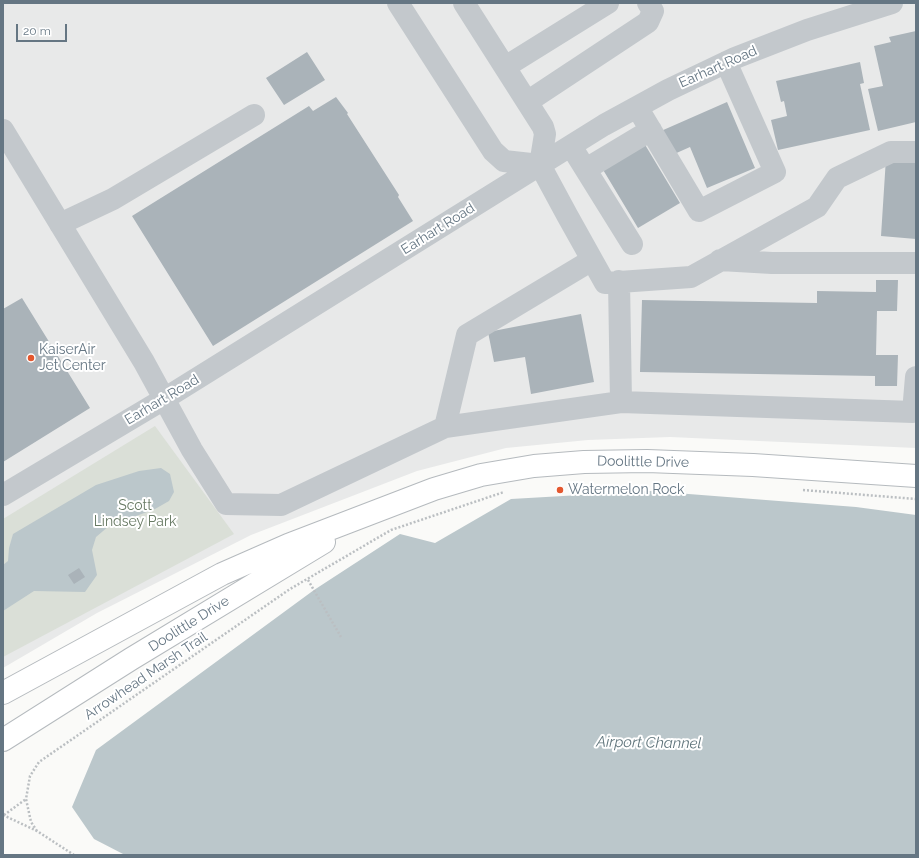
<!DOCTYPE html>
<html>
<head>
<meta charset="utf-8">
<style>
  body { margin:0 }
  #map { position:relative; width:919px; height:858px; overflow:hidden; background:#fafaf8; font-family:Raleway,sans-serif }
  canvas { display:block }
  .frame { position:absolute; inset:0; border:4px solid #657683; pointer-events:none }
  .scale { position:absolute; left:16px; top:24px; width:51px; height:18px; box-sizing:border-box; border:2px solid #657683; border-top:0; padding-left:5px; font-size:12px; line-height:14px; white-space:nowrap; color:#657683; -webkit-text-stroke:3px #fff; paint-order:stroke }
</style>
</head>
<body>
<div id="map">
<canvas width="919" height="858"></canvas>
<div class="frame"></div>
<div class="scale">20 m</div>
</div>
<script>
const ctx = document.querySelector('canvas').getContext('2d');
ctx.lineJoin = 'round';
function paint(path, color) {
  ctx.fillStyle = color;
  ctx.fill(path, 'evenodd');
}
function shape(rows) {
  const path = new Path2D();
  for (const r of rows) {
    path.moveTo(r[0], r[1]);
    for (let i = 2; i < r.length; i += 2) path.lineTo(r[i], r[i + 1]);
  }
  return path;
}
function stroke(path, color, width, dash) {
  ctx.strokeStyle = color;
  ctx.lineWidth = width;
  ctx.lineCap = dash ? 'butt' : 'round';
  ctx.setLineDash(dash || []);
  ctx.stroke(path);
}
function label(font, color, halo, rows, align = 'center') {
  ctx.font = font + ' Raleway,sans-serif';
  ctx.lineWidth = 4;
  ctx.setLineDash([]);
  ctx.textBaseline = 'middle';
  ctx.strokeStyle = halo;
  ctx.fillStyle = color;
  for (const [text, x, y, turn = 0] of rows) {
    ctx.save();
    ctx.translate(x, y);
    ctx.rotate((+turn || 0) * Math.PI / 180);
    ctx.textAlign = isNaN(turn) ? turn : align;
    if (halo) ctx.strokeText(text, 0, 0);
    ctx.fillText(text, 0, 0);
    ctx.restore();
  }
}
const built = shape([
  [3,3,916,3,916,448,670,437,588,440,506,448,417,471,251,535,97,613,3,668]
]);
const green = shape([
  [155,426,234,534,3,657,3,519]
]);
const water = shape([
  [161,468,170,474,174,492,169,501,155,509,109,526,96,537,92,550,97,575,85,592,34,591,3,611,3,565,8,561,9,548,13,534,96,485,139,471],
  [650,491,856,507,916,515,916,855,125,855,94,839,72,807,96,750,314,590,400,534,435,543,511,499]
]);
const building = shape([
  [916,31,916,122,878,131,868,89,883,86,874,46,891,42,889,37],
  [307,52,325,80,284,105,266,78],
  [860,62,864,83,860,84,870,130,778,150,771,120,787,116,784,101,781,102,776,81],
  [336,97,348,113,347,114,399,195,398,197,413,221,213,346,132,216,309,106,313,111],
  [727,102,755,168,707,188,690,147,672,155,661,131],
  [644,143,680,203,638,228,602,168],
  [886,158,916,160,916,239,881,236],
  [876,280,898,280,897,311,877,311,876,355,898,355,897,386,875,386,875,376,640,372,642,300,817,303,817,291,876,292],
  [22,298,90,408,3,462,3,309],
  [581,314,594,382,531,394,525,357,494,362,488,332],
  [79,568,85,577,74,584,68,575]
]);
const path = shape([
  [803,490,916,499],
  [308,580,341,637],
  [3,815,37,831,74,855],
  [4,815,26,799],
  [37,831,31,822,26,799,30,776,39,762,290,589,391,530,504,492]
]);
const minor = shape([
  [398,3,493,151,504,161,540,165,545,134,543,127,464,3],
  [505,67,608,3],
  [527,102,648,22,653,11,648,3],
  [637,107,699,211,775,172,726,62],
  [3,130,144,362,192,450,226,504,281,505,445,427],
  [571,146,632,244],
  [540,165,567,215,605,283,691,277,817,207,837,178,891,152,916,152],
  [586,169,651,130],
  [60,224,113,199,254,115],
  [592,260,467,335,445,427,621,402,619,281],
  [720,260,772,263,916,263],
  [621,402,913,412,916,377],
  [3,495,164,399,604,125,637,107,668,90,735,58,807,30,892,3]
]);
const major = shape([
  [3,693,222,574,288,545,434,489,481,475,534,466,584,462,647,461,753,465,916,476],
  [3,740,131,659,324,542]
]);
const markers = [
  [31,358,4,"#e4572e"],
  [560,490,4,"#e4572e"]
];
const streetNames = [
  ["Earhart Road",718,67,-24],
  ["Earhart Road",438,229,-32],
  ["Earhart Road",162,400,-31],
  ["Doolittle Drive",643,462,1],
  ["Doolittle Drive",189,624,-32],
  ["Arrowhead Marsh Trail",146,676,-34]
];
const poiNames = [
  ["KaiserAir",39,350],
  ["Jet Center",39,366],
  ["Watermelon Rock",568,490]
];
const parkNames = [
  ["Scott",135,506],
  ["Lindsey Park",135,522]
];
const waterNames = [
  ["Airport Channel",649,743,1]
];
paint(built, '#e8e9e9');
paint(green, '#dadfd7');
paint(water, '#bbc7cb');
paint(building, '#aab3b9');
stroke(major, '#b5babe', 24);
stroke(path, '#bbbfc2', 2.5, [2, 2]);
stroke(minor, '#c3c8cc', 22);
stroke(major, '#fff', 22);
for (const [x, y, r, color] of markers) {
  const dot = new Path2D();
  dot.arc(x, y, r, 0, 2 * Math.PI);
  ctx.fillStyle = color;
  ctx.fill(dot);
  stroke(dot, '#fff', 1.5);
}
label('14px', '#657683', '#fff', streetNames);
label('14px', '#657683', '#fff', poiNames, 'left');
label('14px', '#687a64', '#fff', parkNames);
label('italic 15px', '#60757c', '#fff', waterNames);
</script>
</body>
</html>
